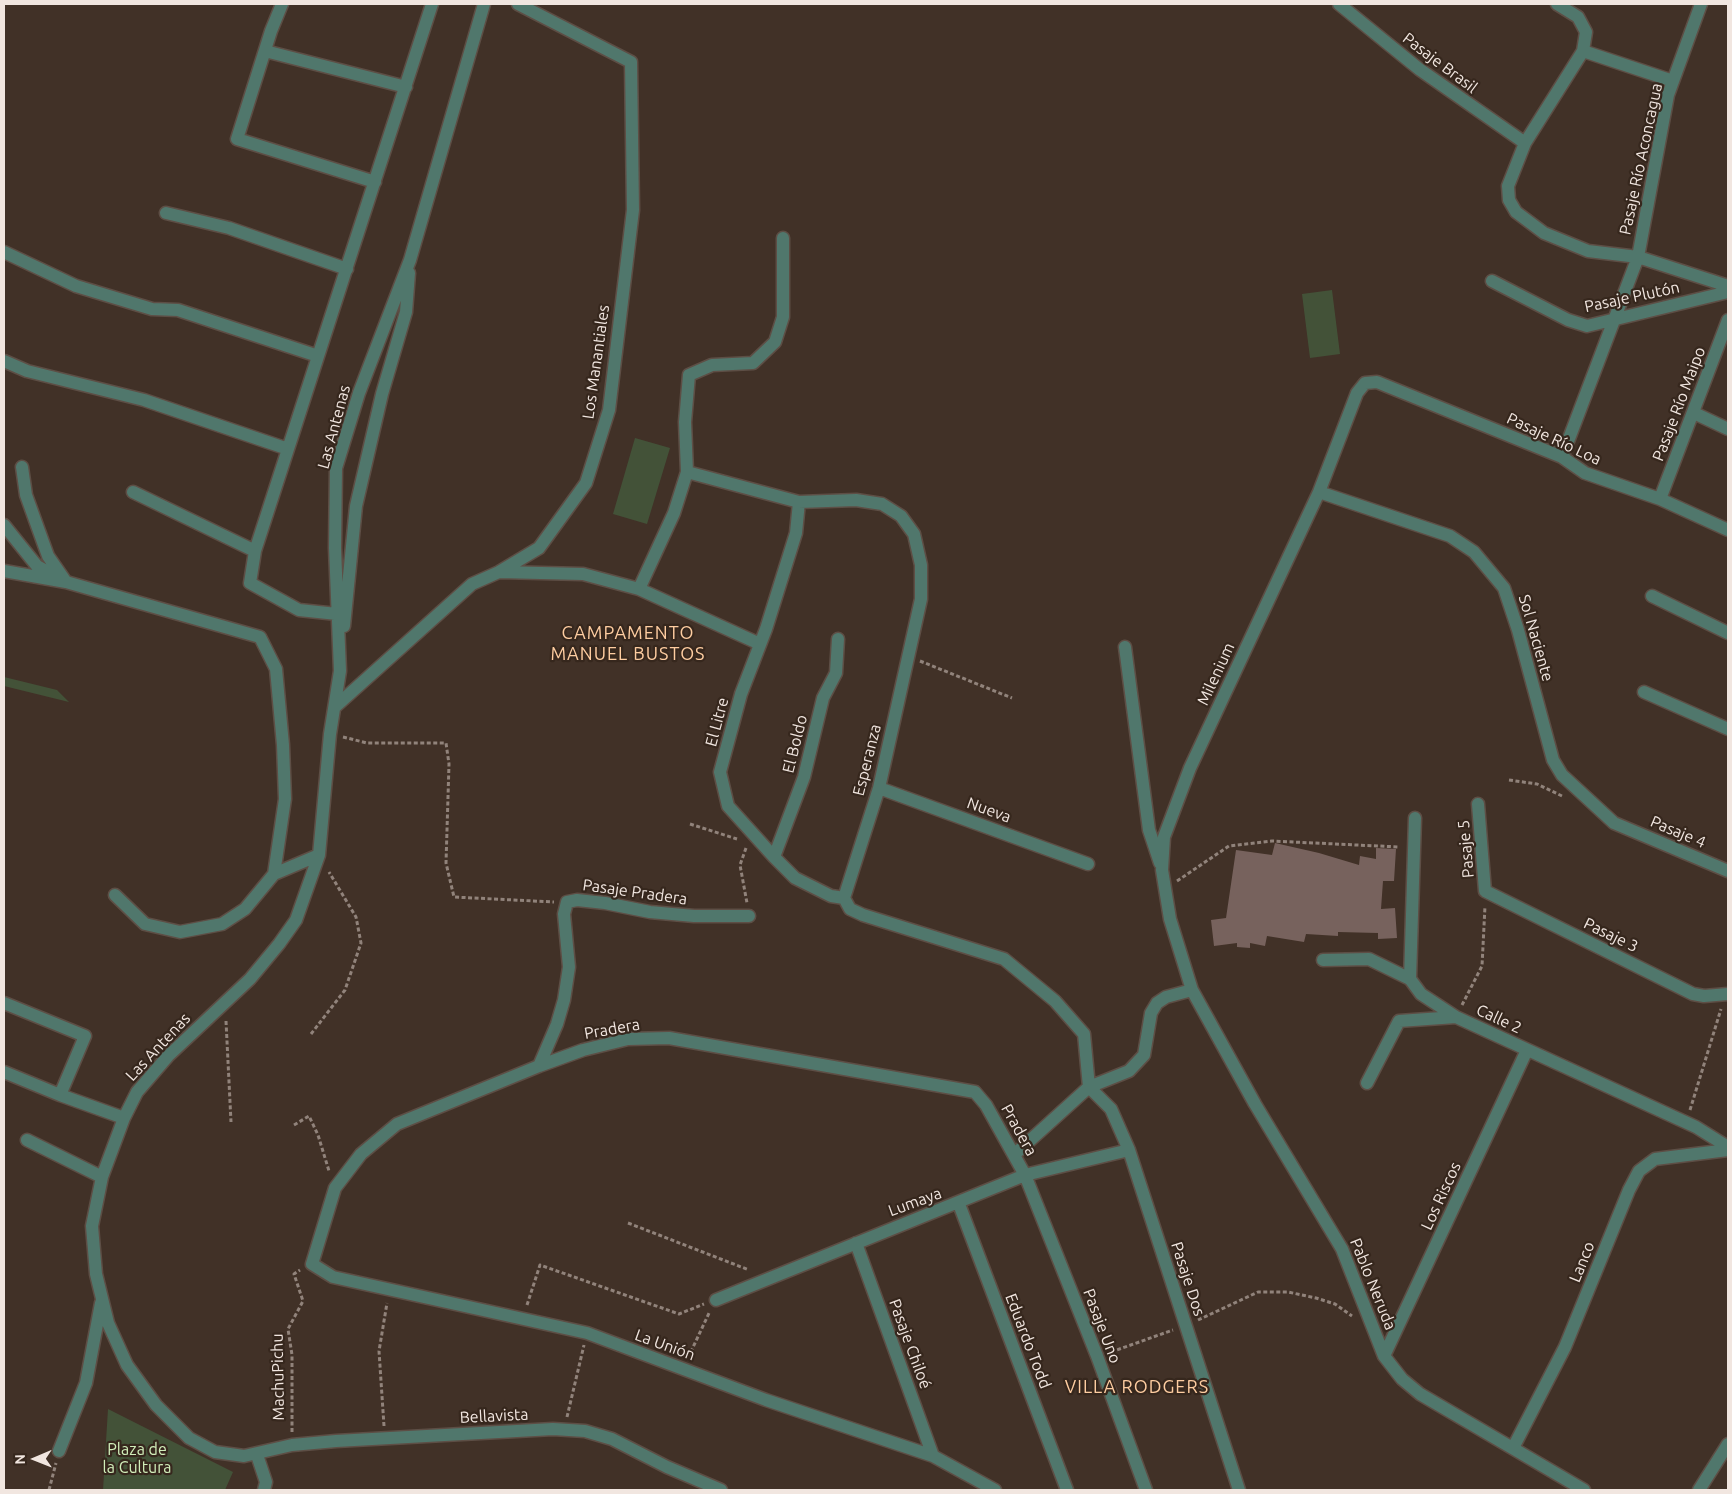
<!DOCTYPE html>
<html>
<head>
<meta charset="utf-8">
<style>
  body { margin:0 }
  #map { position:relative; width:1732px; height:1494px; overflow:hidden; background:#413127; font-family:Ubuntu,sans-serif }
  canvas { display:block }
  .frame { position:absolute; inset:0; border:5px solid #f1e6e0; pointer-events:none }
  .north { position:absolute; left:10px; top:1434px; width:50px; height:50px; -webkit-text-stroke:4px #36271d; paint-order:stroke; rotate:269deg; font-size:14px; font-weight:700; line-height:20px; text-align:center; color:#f1e6e0 }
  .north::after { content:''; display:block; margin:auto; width:18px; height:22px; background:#f1e6e0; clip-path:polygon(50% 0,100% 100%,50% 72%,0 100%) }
</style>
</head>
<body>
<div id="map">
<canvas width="1732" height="1494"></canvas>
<div class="frame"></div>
<div class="north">N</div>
</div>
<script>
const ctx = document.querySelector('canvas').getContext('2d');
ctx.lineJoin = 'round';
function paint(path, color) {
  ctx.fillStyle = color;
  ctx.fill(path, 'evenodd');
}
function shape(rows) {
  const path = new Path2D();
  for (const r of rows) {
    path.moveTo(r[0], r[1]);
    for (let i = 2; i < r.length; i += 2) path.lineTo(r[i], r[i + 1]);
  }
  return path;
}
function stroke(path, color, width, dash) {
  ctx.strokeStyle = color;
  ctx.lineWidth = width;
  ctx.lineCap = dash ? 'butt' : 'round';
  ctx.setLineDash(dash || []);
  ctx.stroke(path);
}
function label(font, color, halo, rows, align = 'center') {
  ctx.font = font + ' Ubuntu,sans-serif';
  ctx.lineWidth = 4.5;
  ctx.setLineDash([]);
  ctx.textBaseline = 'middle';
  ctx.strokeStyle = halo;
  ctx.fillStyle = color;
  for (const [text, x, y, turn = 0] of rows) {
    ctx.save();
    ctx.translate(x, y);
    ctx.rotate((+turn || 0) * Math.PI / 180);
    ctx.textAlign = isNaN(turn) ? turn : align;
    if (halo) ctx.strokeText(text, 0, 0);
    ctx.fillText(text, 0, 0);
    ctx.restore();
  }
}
const green = shape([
  [1332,290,1340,354,1310,358,1302,294],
  [635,438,670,448,647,524,613,514],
  [4,677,57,690,69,702,4,686],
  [108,1409,233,1472,225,1490,103,1490]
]);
const building = shape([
  [1275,843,1319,853,1359,865,1360,856,1376,859,1376,848,1396,849,1394,881,1383,881,1381,909,1395,908,1397,938,1378,939,1378,933,1338,932,1338,936,1306,934,1304,942,1267,936,1265,946,1250,943,1250,948,1237,947,1237,943,1214,946,1211,920,1226,918,1236,850,1272,855]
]);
const path = shape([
  [920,661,1012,698],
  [343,737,367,743,446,743,449,764,446,863,454,897,554,902],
  [1509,780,1537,784,1562,796],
  [690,824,737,839],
  [746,848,740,865,747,903],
  [1177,881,1229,846,1272,841,1399,847],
  [1462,1005,1482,966,1485,906],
  [226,1021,231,1122],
  [311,1034,345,990,361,943,356,917,329,872],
  [1690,1110,1721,1009],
  [294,1125,309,1116,318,1135,329,1171],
  [628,1223,749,1270],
  [527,1305,540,1265,679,1314,704,1304],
  [1198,1320,1258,1292,1288,1292,1316,1298,1335,1304,1352,1316],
  [1111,1352,1173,1330],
  [688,1358,710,1311],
  [567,1417,584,1345],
  [384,1426,379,1351,387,1303],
  [292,1432,292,1355,288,1329,303,1301,294,1274,300,1270],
  [49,1490,56,1463]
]);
const minor = shape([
  [282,4,271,31,237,139,375,182],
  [484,4,410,260,359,393,336,468,335,548,340,671,330,734,319,855,296,920,279,944,250,979,168,1056,137,1092,124,1118,102,1177,92,1226,96,1274,108,1323,127,1365,156,1405,189,1438,215,1452,244,1456,292,1445,336,1441,553,1429,585,1431,612,1439,667,1467,721,1490],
  [1339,4,1419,69,1525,143],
  [1557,4,1578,17,1586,32,1583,51,1525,143,1508,186,1509,200,1516,212,1544,233,1588,251,1638,257,1728,286],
  [265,51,406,87],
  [1583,51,1673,81],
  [166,213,229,228,347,269],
  [4,252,76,286,152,309,178,310,318,356],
  [1492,281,1568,320,1587,326,1728,292],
  [4,361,27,371,144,400,288,449],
  [1694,413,1728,429],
  [1562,457,1638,257,1668,95,1701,4],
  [687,472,799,502,856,500,882,504,901,516,914,534,921,565,921,599,879,788,844,898,850,909,863,915,1004,959,1055,1001,1084,1034,1089,1087,1111,1109,1129,1150,1239,1490],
  [133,492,255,551],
  [1319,492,1450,536,1474,552,1504,588,1518,630,1553,760,1562,775,1614,823,1728,871],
  [1660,499,1728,320],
  [799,502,796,533,766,629,741,694,720,772,728,806,774,857,795,878,831,896,844,898],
  [4,525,37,566,66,582,260,637,276,669,283,745,285,799,274,874],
  [4,571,66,582,48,556,26,495,22,467],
  [499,572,583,574,639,589,760,644],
  [639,589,674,513,687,472,685,422,689,375,712,365,753,363,775,342,783,317,783,238],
  [1652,596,1728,633],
  [337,614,299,610,250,583,255,551,432,4],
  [344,626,356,506,382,394,406,312,409,273],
  [1125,647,1149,830,1160,863],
  [1644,692,1728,729],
  [336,706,472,584,499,572,539,548,586,483,609,410,633,210,631,62,518,4],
  [879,788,1088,864],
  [1478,804,1485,891,1693,994,1704,996,1728,994],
  [1415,818,1410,979,1421,994,1456,1017,1696,1127,1728,1147],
  [774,857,804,777,823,698,836,673,838,639],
  [115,895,145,924,180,932,222,924,245,909,274,874,319,855],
  [1323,960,1369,959,1410,979],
  [4,1003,85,1036,60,1095],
  [539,1066,557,1024,564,1000,569,967,564,914,567,902,577,900,605,903,650,912,694,916,749,916],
  [4,1072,60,1095,124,1118],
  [1367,1083,1399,1021,1456,1017],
  [27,1140,102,1177],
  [1015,1154,1089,1087,1129,1071,1144,1055,1151,1013,1157,1003,1166,997,1192,990],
  [959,1204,1067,1490],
  [856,1243,933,1456],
  [716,1300,1025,1175,1129,1150],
  [1384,1356,1527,1050],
  [1513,1448,1565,1347,1629,1190,1639,1171,1655,1159,1728,1150],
  [59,1451,86,1383,101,1303],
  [257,1455,266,1482,264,1490],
  [995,1490,933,1456,766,1400,587,1333,333,1277,312,1264,335,1188,361,1154,397,1124,539,1066,583,1050,628,1039,669,1038,975,1092,986,1105,1025,1175,1097,1356,1146,1490],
  [1584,1490,1420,1394,1402,1379,1384,1356,1342,1249,1255,1104,1192,990,1170,919,1162,870,1164,837,1190,768,1319,492,1357,393,1365,383,1377,382,1562,457,1585,473,1660,499,1728,530],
  [1699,1490,1728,1444]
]);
const streetNames = [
  ["Pasaje Brasil",1440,63,37],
  ["Pasaje Río Aconcagua",1641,159,-78],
  ["Pasaje Plutón",1632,297,-12],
  ["Los Manantiales",596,362,-82],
  ["Pasaje Río Maipo",1679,404,-69],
  ["Las Antenas",334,427,-75],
  ["Pasaje Río Loa",1554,439,25],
  ["Sol Naciente",1536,638,74],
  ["Milenium",1216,674,-65],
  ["El Litre",717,722,-75],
  ["El Boldo",795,744,-76],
  ["Esperanza",867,760,-76],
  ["Nueva",989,810,20],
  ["Pasaje 4",1678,832,23],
  ["Pasaje 5",1466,849,-95],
  ["Pasaje Pradera",635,892,8],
  ["Pasaje 3",1611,935,26],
  ["Calle 2",1499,1019,25],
  ["Pradera",612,1029,-10],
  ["Las Antenas",158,1047,-47],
  ["Pradera",1019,1130,61],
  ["Los Riscos",1441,1196,-65],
  ["Lumaya",915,1202,-20],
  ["Lanco",1582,1262,-68],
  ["Pasaje Dos",1188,1279,72],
  ["Pablo Neruda",1373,1284,68],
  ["Pasaje Uno",1102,1326,69],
  ["Eduardo Todd",1028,1341,69],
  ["Pasaje Chiloé",910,1344,70],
  ["La Unión",665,1345,20],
  ["MachuPichu",278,1377,-91],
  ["Bellavista",494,1416,-3]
];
const parkNames = [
  ["Plaza de",137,1450],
  ["la Cultura",137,1468]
];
const neighbourhoodNames = [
  ["CAMPAMENTO",628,633],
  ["MANUEL BUSTOS",628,654],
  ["VILLA RODGERS",1137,1387]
];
paint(green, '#435238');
paint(building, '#77625d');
stroke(minor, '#5d4e45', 15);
stroke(path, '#91837b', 3, [4, 2.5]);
stroke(minor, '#50776c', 12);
label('16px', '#f1e6e0', '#36271d', streetNames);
label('16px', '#d1eeba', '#36271d', parkNames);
ctx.letterSpacing = '1px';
label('18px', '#fecda1', '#36271d', neighbourhoodNames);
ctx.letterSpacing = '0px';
</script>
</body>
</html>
